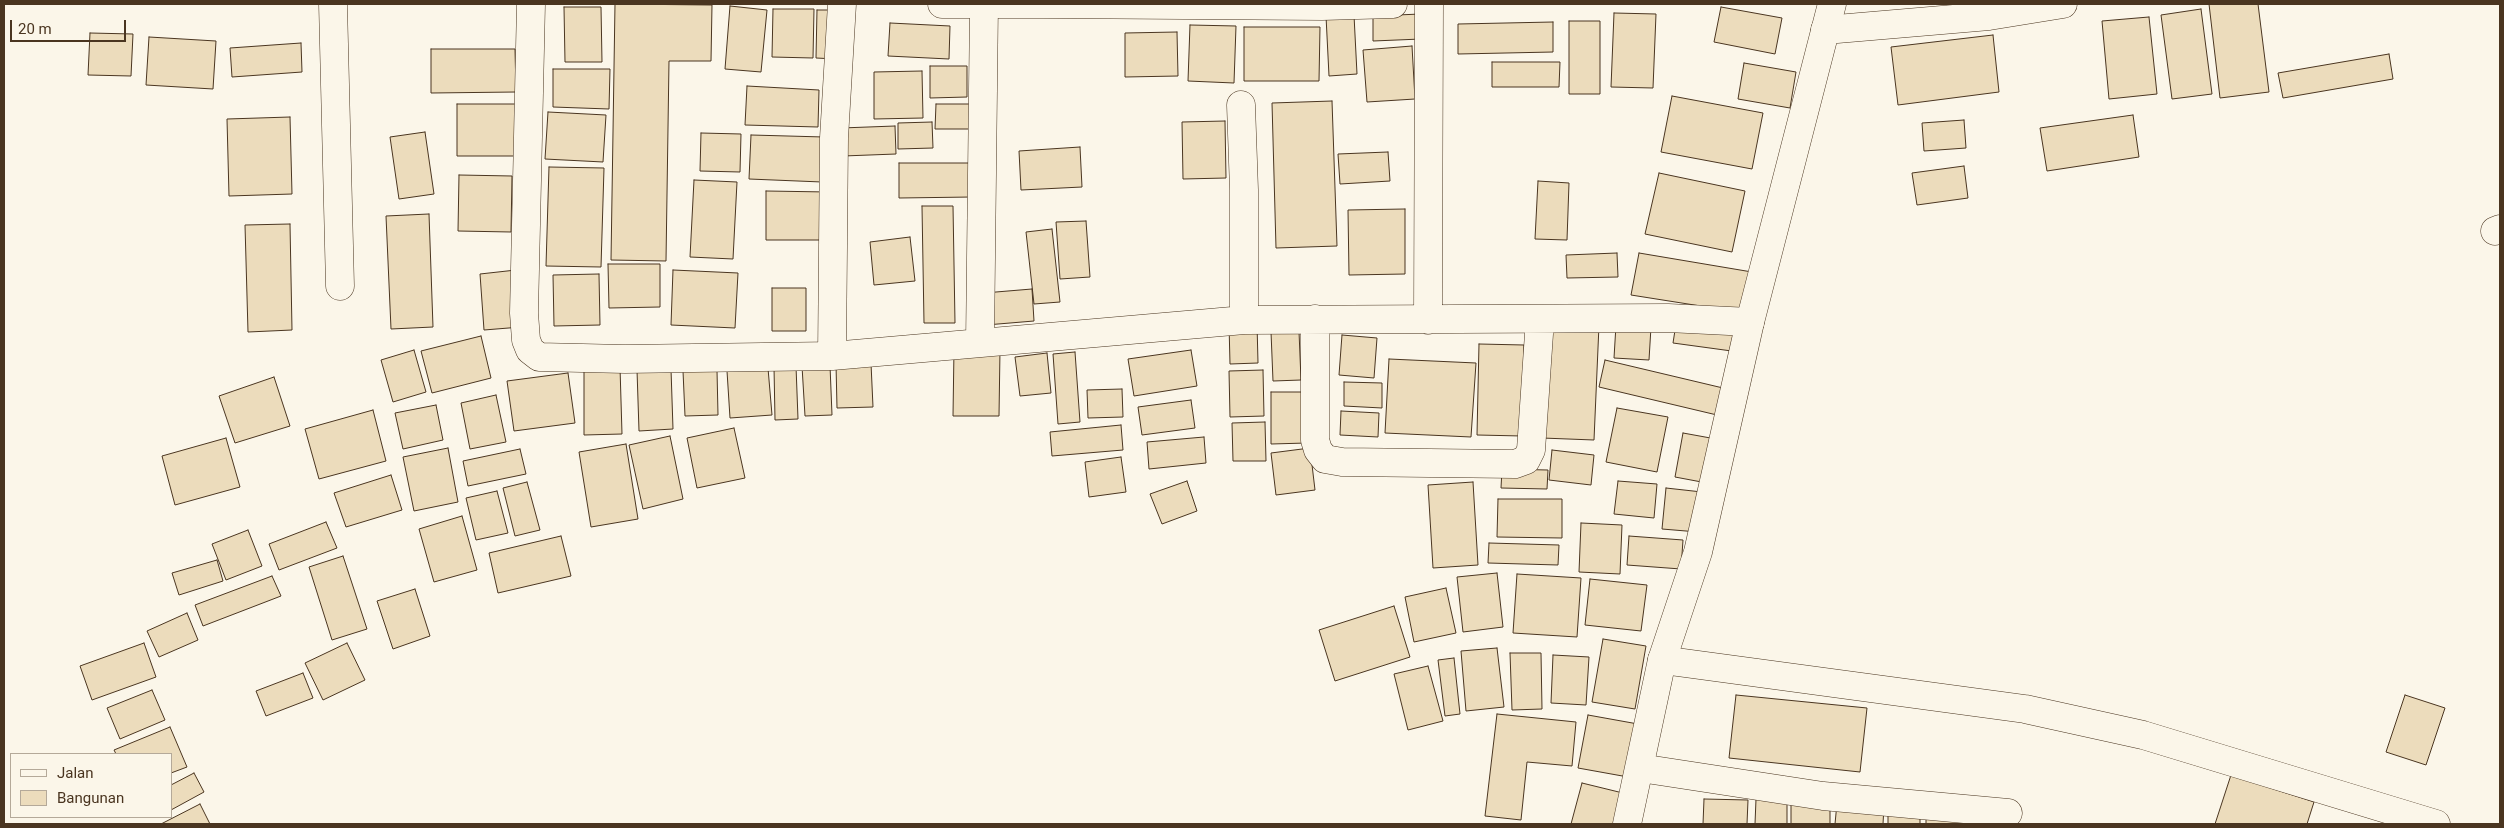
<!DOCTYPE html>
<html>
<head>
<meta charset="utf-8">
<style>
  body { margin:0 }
  #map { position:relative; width:2504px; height:828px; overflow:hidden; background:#fbf6e9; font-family:Roboto,sans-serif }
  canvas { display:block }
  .frame { position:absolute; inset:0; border:5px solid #4a3520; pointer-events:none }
  .legend { position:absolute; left:10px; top:753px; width:162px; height:65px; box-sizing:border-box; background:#fbf6e9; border:1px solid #b4a999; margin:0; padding:6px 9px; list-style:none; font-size:15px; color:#4a3520 }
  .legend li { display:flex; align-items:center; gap:10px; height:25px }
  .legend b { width:25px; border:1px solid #b4a999 }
  .scale { position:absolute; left:10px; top:20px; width:116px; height:22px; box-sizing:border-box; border:2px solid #4a3520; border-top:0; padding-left:6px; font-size:15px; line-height:18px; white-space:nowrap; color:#4a3520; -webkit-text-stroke:4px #fbf6e9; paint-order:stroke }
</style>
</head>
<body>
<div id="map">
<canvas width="2504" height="828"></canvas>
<div class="frame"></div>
<ul class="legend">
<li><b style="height:6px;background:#fbf6e9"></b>Jalan</li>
<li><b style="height:14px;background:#ecdcbc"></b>Bangunan</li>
</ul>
<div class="scale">20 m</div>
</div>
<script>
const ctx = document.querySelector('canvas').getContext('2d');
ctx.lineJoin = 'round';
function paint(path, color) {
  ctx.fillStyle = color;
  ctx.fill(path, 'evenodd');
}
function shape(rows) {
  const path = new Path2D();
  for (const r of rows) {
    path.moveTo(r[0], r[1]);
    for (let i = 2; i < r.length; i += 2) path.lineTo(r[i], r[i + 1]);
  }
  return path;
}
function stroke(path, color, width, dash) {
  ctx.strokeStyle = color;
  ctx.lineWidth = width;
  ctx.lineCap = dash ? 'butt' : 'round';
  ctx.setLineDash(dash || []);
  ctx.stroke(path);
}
const building = shape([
  [615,4,712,5,711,61,669,61,666,261,611,260,615,4],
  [2209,4,2258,4,2269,92,2220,98,2209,4],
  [730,6,767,10,761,72,725,69,730,6],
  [564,7,601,7,602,62,565,62,564,7],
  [1721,7,1782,18,1775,54,1714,42,1721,7],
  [773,9,814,9,813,58,772,57,773,9],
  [2201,9,2212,94,2172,99,2161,15,2201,9],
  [817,10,837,10,836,59,816,58,817,10],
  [1614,13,1656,14,1653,88,1611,87,1614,13],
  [1421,14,1421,39,1373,41,1373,16,1421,14],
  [1354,15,1357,74,1329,76,1326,16,1354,15],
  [2149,17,2157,94,2109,99,2102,21,2149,17],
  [1569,21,1600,21,1600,94,1569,94,1569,21],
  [1553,22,1553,52,1458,54,1458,24,1553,22],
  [890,23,950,26,949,59,888,56,890,23],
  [1190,25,1236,26,1234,83,1188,81,1190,25],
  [1244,27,1320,27,1319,81,1244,81,1244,27],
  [1177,32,1178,76,1125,77,1125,33,1177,32],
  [90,33,133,34,131,76,88,75,90,33],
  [1993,35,1999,92,1898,105,1891,47,1993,35],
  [149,37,216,41,213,89,146,85,149,37],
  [301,43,302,72,232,77,230,48,301,43],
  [1412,46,1415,99,1367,102,1363,50,1412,46],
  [431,49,515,49,516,92,431,93,431,49],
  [2389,54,2393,79,2283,98,2278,73,2389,54],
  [1492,62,1560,62,1559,87,1492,87,1492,62],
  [1744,63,1796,72,1790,108,1738,99,1744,63],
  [930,66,967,66,967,97,930,98,930,66],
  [553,69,610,69,609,109,553,107,553,69],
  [922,71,923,118,874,119,874,72,922,71],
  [747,86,819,90,818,127,745,125,747,86],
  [1672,96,1763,113,1752,169,1661,152,1672,96],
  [1332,101,1337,246,1276,248,1272,103,1332,101],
  [457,104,520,104,519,156,457,156,457,104],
  [936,104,978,104,977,129,935,129,936,104],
  [548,112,606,115,603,162,545,159,548,112],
  [2133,115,2139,157,2047,171,2040,128,2133,115],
  [290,117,292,194,229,196,227,119,290,117],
  [1964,120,1966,148,1924,151,1922,123,1964,120],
  [1225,121,1226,178,1183,179,1182,122,1225,121],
  [932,122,933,148,898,149,898,123,932,122],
  [895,126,896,154,843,156,841,128,895,126],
  [425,132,434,194,399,199,390,137,425,132],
  [701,133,741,134,740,172,700,171,701,133],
  [751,135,824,137,822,182,749,179,751,135],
  [1080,147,1082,187,1021,190,1019,151,1080,147],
  [1388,152,1390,181,1340,184,1338,154,1388,152],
  [899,163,972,163,972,197,899,198,899,163],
  [1964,166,1968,198,1917,205,1912,173,1964,166],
  [549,167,604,168,601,267,546,266,549,167],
  [1659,173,1745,191,1732,252,1645,234,1659,173],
  [459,175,512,176,511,232,458,231,459,175],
  [694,180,737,182,733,259,690,257,694,180],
  [1538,181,1569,183,1567,240,1535,239,1538,181],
  [766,191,828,192,828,240,766,240,766,191],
  [922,206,953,206,955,323,924,323,922,206],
  [1405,209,1405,274,1349,275,1348,210,1405,209],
  [429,214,433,327,391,329,386,216,429,214],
  [1086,221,1090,277,1060,279,1056,222,1086,221],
  [290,224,292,330,248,332,245,225,290,224],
  [1052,229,1060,302,1034,304,1026,232,1052,229],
  [910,237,915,281,874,285,870,242,910,237],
  [1617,253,1618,277,1567,278,1566,255,1617,253],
  [1639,253,1752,272,1745,313,1631,295,1639,253],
  [608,264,660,264,660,307,609,308,608,264],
  [516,270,521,327,484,330,480,274,516,270],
  [673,270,738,273,735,328,671,325,673,270],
  [599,274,600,325,554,326,553,275,599,274],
  [772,288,806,288,806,331,772,331,772,288],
  [1032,289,1034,321,986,325,984,293,1032,289],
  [1257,323,1258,363,1230,364,1229,324,1257,323],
  [1547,323,1599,325,1594,440,1542,438,1547,323],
  [1676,324,1742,333,1739,352,1673,343,1676,324],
  [1616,325,1651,327,1649,360,1614,358,1616,325],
  [1299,331,1301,380,1273,381,1271,332,1299,331],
  [1342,335,1377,338,1374,378,1339,375,1342,335],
  [481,336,491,378,432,393,421,351,481,336],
  [1479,344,1524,345,1522,436,1477,435,1479,344],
  [954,349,1000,350,999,416,953,416,954,349],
  [414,350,426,392,393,402,381,360,414,350],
  [1191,350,1197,386,1134,396,1128,359,1191,350],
  [1075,352,1080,422,1058,424,1053,354,1075,352],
  [1047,353,1051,393,1020,396,1015,357,1047,353],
  [1389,359,1476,363,1471,437,1385,433,1389,359],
  [1605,360,1723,388,1717,415,1599,387,1605,360],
  [871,363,873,407,837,408,836,364,871,363],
  [830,365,832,415,805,416,802,366,830,365],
  [796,366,798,419,775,420,774,367,796,366],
  [620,367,622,434,584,435,584,368,620,367],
  [768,368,772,415,730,418,727,371,768,368],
  [671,369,673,429,639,431,637,370,671,369],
  [717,370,718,415,685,416,683,371,717,370],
  [1263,370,1264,416,1230,417,1229,371,1263,370],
  [568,373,575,423,514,431,507,381,568,373],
  [274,377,290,426,235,443,219,396,274,377],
  [1344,382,1382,383,1382,408,1344,406,1344,382],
  [1122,389,1123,417,1088,418,1087,390,1122,389],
  [1271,392,1307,392,1307,443,1271,444,1271,392],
  [496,395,506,442,470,449,461,403,496,395],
  [1191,400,1195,428,1142,435,1138,407,1191,400],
  [436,405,443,440,403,449,395,413,436,405],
  [1617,408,1668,417,1657,472,1606,462,1617,408],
  [373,410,386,461,319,479,305,429,373,410],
  [1341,411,1379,413,1378,437,1340,435,1341,411],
  [1265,422,1266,461,1233,461,1232,423,1265,422],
  [1121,425,1123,450,1052,456,1050,432,1121,425],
  [734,428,745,478,697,488,687,438,734,428],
  [1683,433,1716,439,1707,483,1675,477,1683,433],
  [670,436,683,499,643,509,629,445,670,436],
  [1204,437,1206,463,1149,469,1147,442,1204,437],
  [226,438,240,487,175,505,162,456,226,438],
  [626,444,638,519,591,527,579,452,626,444],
  [448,448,458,502,414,511,403,457,448,448],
  [1310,448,1315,490,1276,495,1271,453,1310,448],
  [520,449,526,474,468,486,463,461,520,449],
  [1552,450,1594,455,1591,485,1549,480,1552,450],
  [1121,457,1126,492,1089,497,1085,462,1121,457],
  [1502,469,1548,470,1547,489,1501,488,1502,469],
  [391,475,402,510,346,527,334,493,391,475],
  [1187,481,1197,511,1162,524,1150,494,1187,481],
  [1618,481,1657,484,1654,518,1614,514,1618,481],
  [527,482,540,530,515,536,503,488,527,482],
  [1473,482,1478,565,1433,568,1428,485,1473,482],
  [1666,488,1702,492,1698,532,1662,529,1666,488],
  [497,491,508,533,476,540,466,498,497,491],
  [1498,499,1562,499,1562,538,1497,537,1498,499],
  [462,516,477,570,434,582,419,529,462,516],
  [326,522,337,548,279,570,269,544,326,522],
  [1581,523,1622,525,1620,574,1579,572,1581,523],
  [248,530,262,566,226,580,212,544,248,530],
  [561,536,571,576,498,593,489,553,561,536],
  [1629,536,1683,540,1681,569,1627,565,1629,536],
  [1489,543,1559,545,1558,565,1488,563,1489,543],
  [343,556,367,629,332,640,309,567,343,556],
  [217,560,223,581,179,595,172,573,217,560],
  [1497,573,1503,627,1463,632,1457,577,1497,573],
  [1517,574,1581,578,1577,637,1513,633,1517,574],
  [272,576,281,596,203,626,195,605,272,576],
  [1590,579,1647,585,1641,631,1585,625,1590,579],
  [1446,588,1456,633,1414,642,1405,597,1446,588],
  [415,589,430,636,393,649,377,601,415,589],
  [1394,606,1410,657,1335,681,1319,630,1394,606],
  [187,613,198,640,159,657,147,631,187,613],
  [1603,639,1646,646,1635,709,1592,702,1603,639],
  [144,643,156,677,92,700,80,666,144,643],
  [347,643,365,680,323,700,305,663,347,643],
  [1497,648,1504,707,1466,711,1461,651,1497,648],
  [1510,653,1541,653,1542,709,1512,710,1510,653],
  [1553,655,1589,657,1586,705,1551,703,1553,655],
  [1454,658,1460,714,1445,716,1438,660,1454,658],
  [1428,666,1443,721,1408,730,1394,674,1428,666],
  [303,673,313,698,266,716,256,691,303,673],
  [152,690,165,720,120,739,107,708,152,690],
  [1736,695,1867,708,1860,772,1729,758,1736,695],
  [2405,695,2445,708,2426,765,2386,752,2405,695],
  [1497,714,1576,722,1572,766,1527,762,1521,820,1485,816,1497,714],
  [1588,715,1638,724,1628,777,1578,768,1588,715],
  [170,727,187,767,171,773,171,754,116,754,114,750,170,727],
  [194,773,204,792,171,810,171,785,194,773],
  [2231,775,2314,802,2307,824,2215,824,2231,775],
  [1582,783,1627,794,1619,824,1571,824,1582,783],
  [1704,799,1748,800,1747,824,1703,824,1704,799],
  [1756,799,1787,800,1787,824,1755,824,1756,799],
  [1830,803,1830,824,1791,824,1791,804,1830,803],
  [1837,803,1884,806,1883,824,1835,824,1837,803],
  [200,804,210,824,161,824,200,804],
  [1920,808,1920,824,1888,824,1888,809,1920,808],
  [1926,818,1996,824,1926,824,1926,818]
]);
const street = shape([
  [333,4,340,286],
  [531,4,524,313,526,340,530,350,539,357,625,359,832,356,1244,320,1668,318,1750,322],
  [942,4,1039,4],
  [1044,4,1322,6,1393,4],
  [1825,30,1989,16,2063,4],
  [1241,105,1244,190,1244,320],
  [2495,231,2500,229],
  [1315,319,1315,440,1318,450,1325,459,1342,462,1515,464,1526,460,1531,450,1540,319],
  [1428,320,1429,4],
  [980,342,984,5],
  [832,356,834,138,842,4],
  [1662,660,2025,709,2143,735,2436,824],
  [1640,768,1823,796,2008,813]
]);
const secondary = shape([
  [1627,824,1662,660,1698,552,1750,322,1832,4]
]);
paint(building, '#ecdcbc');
stroke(building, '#4a3520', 1);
stroke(street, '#4a3520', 29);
stroke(secondary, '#4a3520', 29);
stroke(street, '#fbf6e9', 28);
stroke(secondary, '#fbf6e9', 28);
</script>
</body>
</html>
